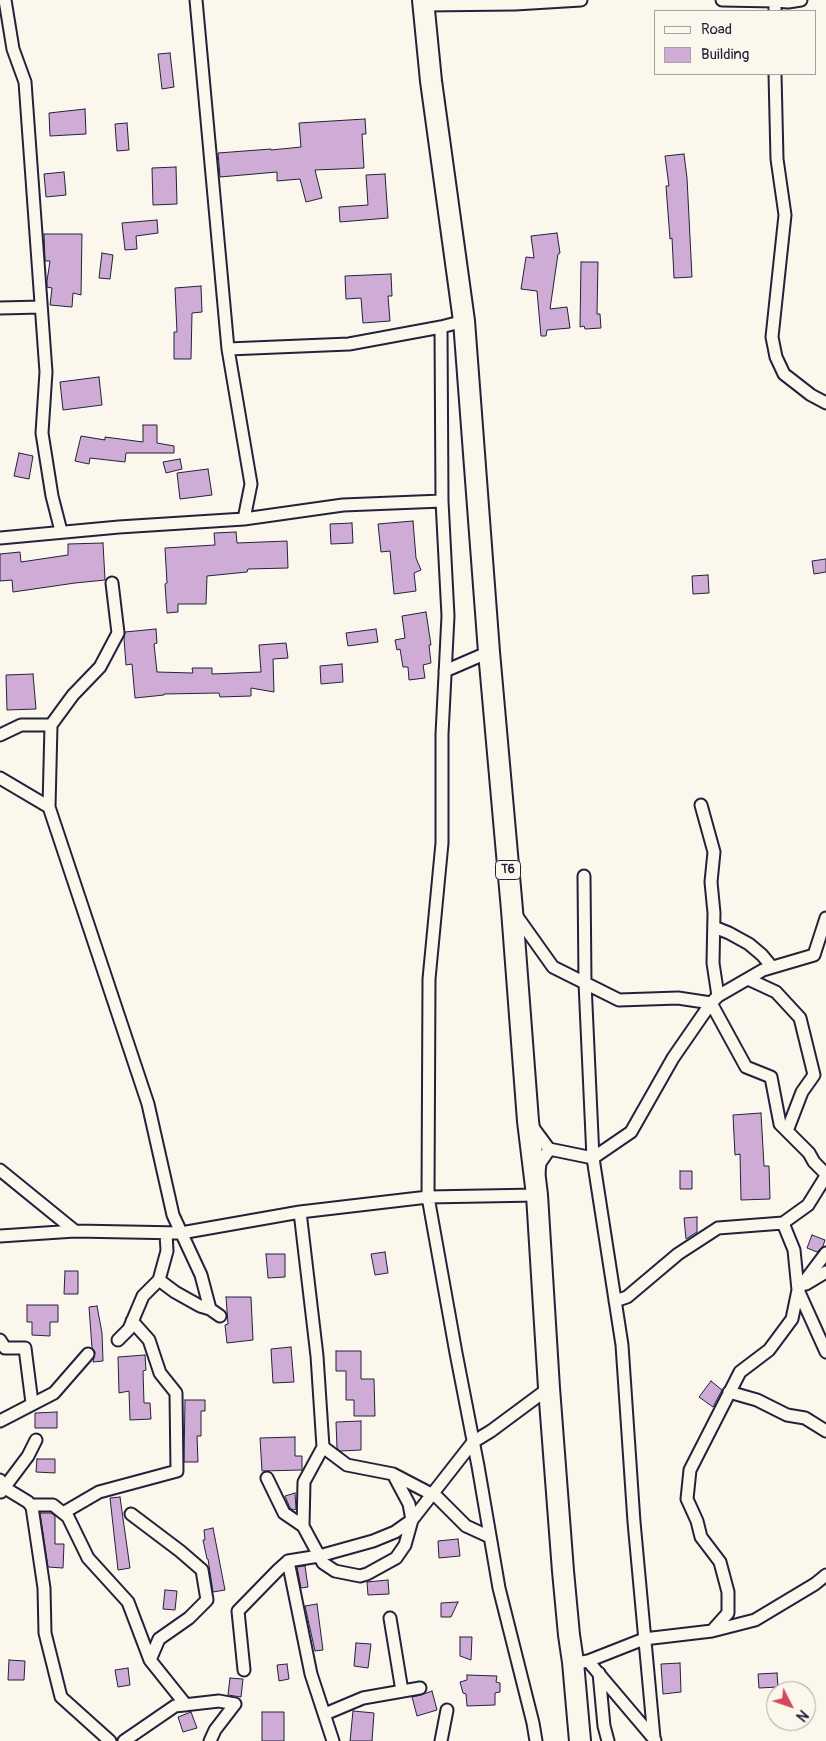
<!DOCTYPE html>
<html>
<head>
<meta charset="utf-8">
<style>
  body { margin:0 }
  #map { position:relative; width:826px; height:1741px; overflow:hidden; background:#fbf7ec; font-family:Pangolin,sans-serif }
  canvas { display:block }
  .legend { position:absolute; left:654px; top:10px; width:162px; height:65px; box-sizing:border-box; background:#fbf7ec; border:1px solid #a4a2a5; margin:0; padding:6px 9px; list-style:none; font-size:15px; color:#22223b }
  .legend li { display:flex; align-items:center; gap:10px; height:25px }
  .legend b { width:25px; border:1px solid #a4a2a5 }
  .north { position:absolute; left:766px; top:1681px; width:50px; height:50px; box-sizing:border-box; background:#fbf7ec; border:1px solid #a4a2a5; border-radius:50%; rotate:131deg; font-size:14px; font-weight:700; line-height:20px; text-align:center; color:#22223b }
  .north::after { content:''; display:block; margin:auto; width:18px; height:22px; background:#d1495b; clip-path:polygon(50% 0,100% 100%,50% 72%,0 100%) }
</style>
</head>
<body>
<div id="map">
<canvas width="826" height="1741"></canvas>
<ul class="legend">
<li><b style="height:6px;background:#fbf7ec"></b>Road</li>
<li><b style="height:14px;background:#cfacd6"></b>Building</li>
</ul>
<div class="north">N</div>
</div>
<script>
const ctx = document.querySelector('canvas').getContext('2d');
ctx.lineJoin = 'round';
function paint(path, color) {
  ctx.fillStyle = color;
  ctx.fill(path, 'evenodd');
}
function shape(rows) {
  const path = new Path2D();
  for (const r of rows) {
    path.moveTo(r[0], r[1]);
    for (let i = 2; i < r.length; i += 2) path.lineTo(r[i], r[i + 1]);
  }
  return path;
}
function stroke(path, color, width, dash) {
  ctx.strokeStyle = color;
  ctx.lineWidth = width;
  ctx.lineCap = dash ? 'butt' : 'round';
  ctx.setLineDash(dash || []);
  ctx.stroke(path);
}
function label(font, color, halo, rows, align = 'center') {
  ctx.font = font + ' Pangolin,sans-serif';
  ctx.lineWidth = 4;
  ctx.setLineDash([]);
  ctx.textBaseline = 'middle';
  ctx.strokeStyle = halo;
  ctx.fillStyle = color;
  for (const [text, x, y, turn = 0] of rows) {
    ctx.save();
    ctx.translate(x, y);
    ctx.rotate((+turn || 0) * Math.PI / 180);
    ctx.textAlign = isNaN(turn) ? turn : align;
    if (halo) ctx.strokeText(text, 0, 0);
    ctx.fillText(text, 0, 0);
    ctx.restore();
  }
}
const building = shape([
  [170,53,174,87,162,89,158,54,170,53],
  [85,109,86,134,50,136,49,113,85,109],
  [365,119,366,134,362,134,364,168,315,170,322,198,306,202,300,179,277,181,277,172,220,177,218,153,271,149,271,150,301,147,299,123,365,119],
  [127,123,129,150,117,151,115,124,127,123],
  [684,154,687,178,692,277,674,278,672,238,670,239,666,186,669,186,665,156,684,154],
  [176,167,177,204,153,205,152,168,176,167],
  [64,172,66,195,46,197,44,174,64,172],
  [385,174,388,218,340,222,339,207,368,205,366,175,385,174],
  [157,220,158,233,136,236,137,249,125,250,122,223,157,220],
  [557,233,560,253,558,254,550,309,567,307,570,328,547,330,546,336,541,336,537,291,521,289,526,257,534,258,531,236,557,233],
  [44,234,82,234,81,295,73,293,72,307,50,305,52,288,47,287,47,281,50,261,45,261,44,234],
  [102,253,113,255,110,279,99,278,102,253],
  [581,262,598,262,597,314,600,314,601,328,585,329,584,326,580,327,581,262],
  [391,274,392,296,388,296,390,321,363,323,361,298,346,299,345,276,391,274],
  [201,286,202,312,192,313,191,359,174,359,174,332,177,332,175,288,201,286],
  [99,377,102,405,63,410,60,382,99,377],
  [143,425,157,425,157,443,174,446,174,453,126,453,125,462,90,458,89,464,75,461,81,436,105,440,105,437,143,442,143,425],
  [19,453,33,456,29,479,14,476,19,453],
  [180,459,182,469,166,473,163,462,180,459],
  [208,469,212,495,180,499,177,473,208,469],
  [413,521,416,558,421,570,414,573,416,591,394,594,390,551,381,552,378,524,413,521],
  [352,523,353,543,331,544,330,524,352,523],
  [236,532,237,543,287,541,288,568,248,569,247,572,207,576,206,604,178,604,178,612,167,613,165,584,167,583,165,548,215,545,214,533,236,532],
  [103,543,105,580,75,583,13,592,12,580,0,581,0,554,20,552,21,562,68,555,68,544,103,543],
  [826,559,826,572,814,574,812,561,826,559],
  [708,575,709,593,693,594,692,576,708,575],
  [426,612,431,645,429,645,431,663,423,665,425,678,409,680,408,667,403,667,400,649,397,650,395,640,405,638,402,616,426,612],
  [156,629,157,643,154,644,157,672,193,673,192,668,212,668,212,674,261,672,259,645,286,643,288,658,273,659,274,692,251,688,251,696,220,697,219,693,164,694,164,695,135,698,132,664,126,665,124,639,125,632,156,629],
  [376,629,378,642,348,646,346,633,376,629],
  [342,664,343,682,321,684,320,666,342,664],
  [33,674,36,709,7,710,6,675,33,674],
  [761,1113,764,1166,769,1166,770,1199,741,1200,740,1154,735,1155,733,1115,761,1113],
  [680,1171,692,1171,692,1189,680,1189,680,1171],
  [697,1217,697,1232,686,1239,684,1218,697,1217],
  [812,1235,825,1240,823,1246,817,1252,807,1248,812,1235],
  [385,1252,388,1273,375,1275,371,1254,385,1252],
  [266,1254,285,1254,285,1277,268,1278,266,1254],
  [65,1271,78,1271,78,1294,64,1294,65,1271],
  [226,1297,251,1297,253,1340,227,1343,225,1325,228,1324,226,1297],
  [27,1305,58,1305,58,1322,50,1322,50,1336,32,1335,32,1322,27,1322,27,1305],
  [97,1306,102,1333,103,1361,93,1362,95,1352,92,1348,89,1307,97,1306],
  [291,1347,294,1382,273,1383,271,1349,291,1347],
  [336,1351,361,1351,361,1379,374,1379,375,1416,354,1416,354,1400,346,1400,346,1371,336,1371,336,1351],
  [145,1355,146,1370,143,1371,144,1403,150,1403,151,1419,130,1420,129,1391,119,1393,118,1357,145,1355],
  [711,1381,722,1390,713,1407,699,1397,711,1381],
  [185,1400,205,1400,205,1411,201,1411,201,1436,197,1436,198,1462,184,1462,185,1400],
  [57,1412,57,1428,35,1428,35,1413,57,1412],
  [361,1421,361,1450,340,1451,337,1448,336,1422,361,1421],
  [295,1437,295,1456,302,1456,302,1470,262,1471,260,1438,295,1437],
  [37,1459,55,1459,55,1473,36,1472,37,1459],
  [295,1493,296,1509,293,1510,290,1508,285,1496,295,1493],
  [120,1497,130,1568,118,1570,110,1498,120,1497],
  [40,1513,51,1513,55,1516,55,1544,64,1544,63,1568,48,1567,40,1513],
  [213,1528,225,1590,213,1592,208,1559,207,1559,203,1540,205,1540,204,1530,213,1528],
  [458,1539,460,1556,439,1558,438,1541,458,1539],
  [305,1566,308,1587,301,1588,297,1567,305,1566],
  [388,1580,389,1594,368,1595,367,1582,388,1580],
  [165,1590,177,1591,175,1610,163,1609,165,1590],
  [458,1602,451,1617,441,1617,441,1603,458,1602],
  [317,1604,323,1650,315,1651,305,1606,317,1604],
  [460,1637,472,1637,471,1660,460,1656,460,1637],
  [356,1643,371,1644,368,1668,354,1666,356,1643],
  [9,1660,25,1661,24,1680,8,1680,9,1660],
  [680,1663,681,1692,663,1694,661,1664,680,1663],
  [287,1664,289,1679,279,1681,277,1665,287,1664],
  [128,1668,130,1685,118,1687,115,1670,128,1668],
  [777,1673,778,1687,759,1688,758,1674,777,1673],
  [467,1675,497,1676,496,1682,500,1683,500,1692,495,1693,495,1705,467,1706,466,1694,463,1693,460,1682,467,1680,467,1675],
  [230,1678,243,1679,241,1697,228,1695,230,1678],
  [432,1691,437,1710,417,1716,412,1697,421,1695,432,1691],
  [353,1711,374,1713,372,1741,350,1741,353,1711],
  [191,1712,197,1728,183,1732,178,1717,191,1712],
  [262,1712,284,1712,284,1741,262,1741,262,1712]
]);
const street = shape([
  [5,0,13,49,25,82,46,372,42,433,52,496,61,531],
  [196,0,228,349],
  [722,0,775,1,775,11],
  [775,1,788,2,801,0],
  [424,5,515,4,581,0],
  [775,74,777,159,785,215,772,337,776,357,784,374,811,395,826,403],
  [0,308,41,307],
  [441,327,442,501,448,616,442,734,442,843,429,979,428,1197,456,1353,478,1466,499,1588,533,1723,536,1741],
  [244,519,343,505,442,501],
  [0,538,119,527,244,519,251,484,228,349,349,344,441,327,464,321],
  [445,671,489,652],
  [0,735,21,725,51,725],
  [0,778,49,807,148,1104,173,1215,201,1275,210,1309],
  [701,805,714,852,711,882,714,913,713,963,718,996],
  [49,807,51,725,73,695,100,667,118,633,112,583],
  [584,876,585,983,593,1158,622,1345,634,1522,654,1738],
  [516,915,553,967,619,1000,678,998,711,1003],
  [714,927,729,933,749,944,762,955,772,967],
  [748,979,776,992,800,1018,814,1075,802,1092,787,1131],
  [711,1003,746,1067,771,1077,780,1124,809,1153,814,1162,826,1174],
  [532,1126,549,1149,593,1158,631,1132,673,1058,711,1003,718,996,763,970,814,955,826,918],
  [0,1170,75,1231],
  [539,1173,540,1163,549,1150],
  [300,1212,317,1356,323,1447,347,1465,393,1474,437,1497,466,1526,490,1537],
  [783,1223,794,1250,798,1290,826,1352],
  [0,1236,75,1231,181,1233,300,1212,428,1197,537,1195,538,1191],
  [159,1280,175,1292,200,1306,210,1309,220,1316],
  [806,1284,826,1272],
  [615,1301,627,1297,678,1254,718,1228,783,1223,808,1205,826,1176],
  [0,1340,5,1348,25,1348,32,1403],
  [118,1340,129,1329,143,1296,159,1280,167,1251,166,1233],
  [729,1392,757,1400,787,1415,805,1418,826,1431],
  [0,1421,54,1393,88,1354],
  [323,1447,304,1482,303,1526,323,1563,335,1571,360,1576,367,1574,396,1558,405,1545,412,1520,409,1504,393,1474],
  [267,1478,284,1513,303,1526],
  [0,1480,5,1488,28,1502,32,1507,44,1588,45,1633,61,1697,110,1741],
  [1,1492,28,1456,36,1440],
  [31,1505,53,1505,68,1517,88,1558,128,1602,150,1660,186,1705],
  [63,1513,99,1492,177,1471,176,1393,160,1373,149,1340,132,1321],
  [131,1514,180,1551,202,1570,207,1600,189,1618,159,1639,150,1660],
  [288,1561,311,1674,333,1741],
  [390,1618,402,1691],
  [712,1631,728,1613,728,1592,720,1562,701,1537,697,1521,687,1499,690,1470,740,1372,769,1350,792,1319,798,1290,826,1253],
  [588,1661,644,1639,712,1631,755,1620,815,1584,826,1575],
  [582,1662,588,1661,655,1740],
  [244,1670,238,1611,278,1570,288,1561,319,1556,373,1541,395,1532,412,1520,473,1442,491,1431,549,1388],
  [599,1673,604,1726,608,1741],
  [325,1714,363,1698,420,1688],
  [124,1741,175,1706,219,1701,235,1704,215,1730,210,1741],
  [441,1741,447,1710]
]);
const highway = shape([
  [423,0,431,81,464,321,489,652,512,910,528,1121,537,1195,549,1388,563,1571,569,1635,573,1662,580,1741]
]);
const shields = [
  [508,870,25]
];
const shieldNames = [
  ["T6",508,870]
];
paint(building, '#cfacd6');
stroke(building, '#22223b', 1);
stroke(street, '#22223b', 15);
stroke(highway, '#22223b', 24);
stroke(street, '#fbf7ec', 11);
stroke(highway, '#fbf7ec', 20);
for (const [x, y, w] of shields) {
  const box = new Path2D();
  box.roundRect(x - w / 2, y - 9.5, w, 19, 4);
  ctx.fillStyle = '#fbf7ec';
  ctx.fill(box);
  stroke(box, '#22223b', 1);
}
label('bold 12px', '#22223b', null, shieldNames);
</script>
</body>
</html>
